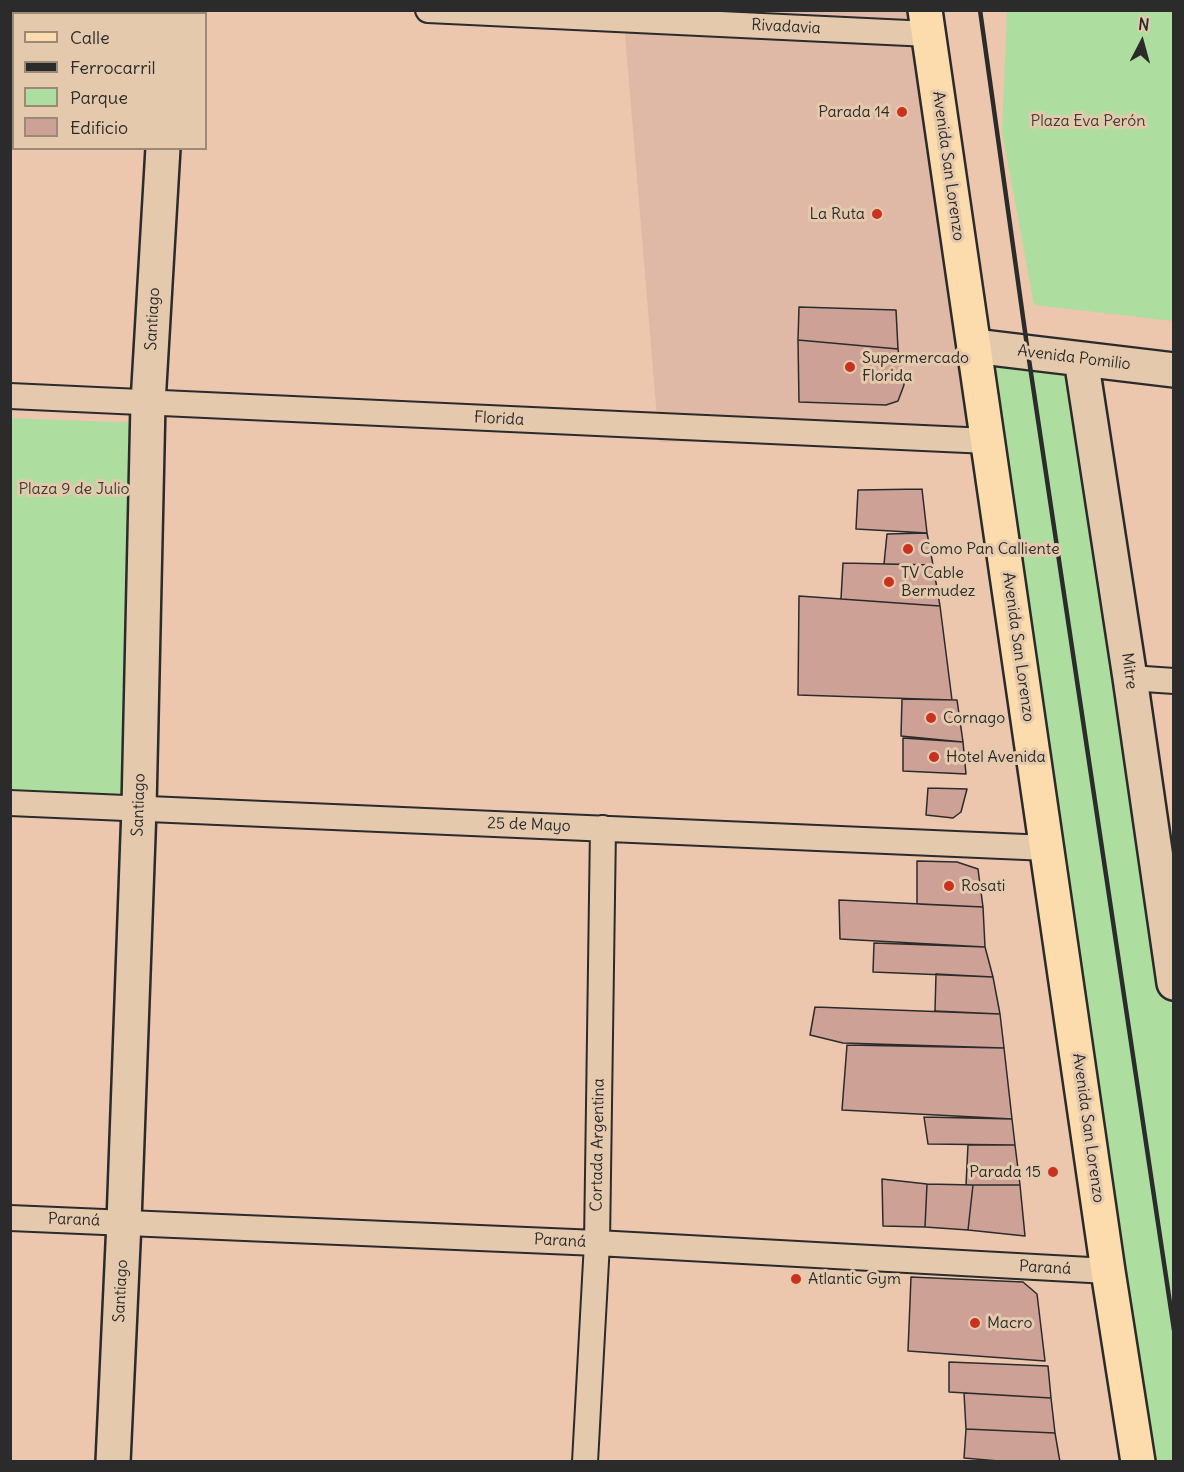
<!DOCTYPE html>
<html>
<head>
<meta charset="utf-8">
<style>
  body { margin:0 }
  #map { position:relative; width:1184px; height:1472px; overflow:hidden; background:#ecc7ae; font-family:Delius,sans-serif }
  canvas { display:block }
  .frame { position:absolute; inset:0; border:12px solid #2b2b2b; pointer-events:none }
  .legend { position:absolute; left:12px; top:12px; width:195px; height:138px; box-sizing:border-box; background:#e5c9ac; border:2px solid #9b8a78; margin:0; padding:8px 10px; list-style:none; font-size:18px; color:#2b2b2b }
  .legend li { display:flex; align-items:center; gap:12px; height:30px }
  .legend b { width:30px; border:2px solid #9b8a78 }
  .north { position:absolute; left:1112px; top:12px; width:60px; height:60px; -webkit-text-stroke:4px #e5c9ac; paint-order:stroke; rotate:6deg; font-size:16px; font-weight:700; line-height:24px; text-align:center; color:#2b2b2b }
  .north::after { content:''; display:block; margin:auto; width:21px; height:27px; background:#2b2b2b; clip-path:polygon(50% 0,100% 100%,50% 72%,0 100%) }
</style>
</head>
<body>
<div id="map">
<canvas width="1184" height="1472"></canvas>
<div class="frame"></div>
<ul class="legend">
<li><b style="height:8px;background:#fcdcac"></b>Calle</li>
<li><b style="height:8px;background:#2b2b2b"></b>Ferrocarril</li>
<li><b style="height:16px;background:#adde9f"></b>Parque</li>
<li><b style="height:16px;background:#cea196"></b>Edificio</li>
</ul>
<div class="north">N</div>
</div>
<script>
const ctx = document.querySelector('canvas').getContext('2d');
ctx.lineJoin = 'round';
function paint(path, color) {
  ctx.fillStyle = color;
  ctx.fill(path, 'evenodd');
}
function shape(rows) {
  const path = new Path2D();
  for (const r of rows) {
    path.moveTo(r[0], r[1]);
    for (let i = 2; i < r.length; i += 2) path.lineTo(r[i], r[i + 1]);
  }
  return path;
}
function stroke(path, color, width, dash) {
  ctx.strokeStyle = color;
  ctx.lineWidth = width;
  ctx.lineCap = dash ? 'butt' : 'round';
  ctx.setLineDash(dash || []);
  ctx.stroke(path);
}
function label(font, color, halo, rows, align = 'center') {
  ctx.font = font + ' Delius,sans-serif';
  ctx.lineWidth = 6;
  ctx.setLineDash([]);
  ctx.textBaseline = 'middle';
  ctx.strokeStyle = halo;
  ctx.fillStyle = color;
  for (const [text, x, y, turn = 0] of rows) {
    ctx.save();
    ctx.translate(x, y);
    ctx.rotate((+turn || 0) * Math.PI / 180);
    ctx.textAlign = isNaN(turn) ? turn : align;
    if (halo) ctx.strokeText(text, 0, 0);
    ctx.fillText(text, 0, 0);
    ctx.restore();
  }
}
const built = shape([
  [623,11,924,11,988,441,659,442]
]);
const green = shape([
  [1007,11,1173,11,1173,321,1034,305,1002,132],
  [974,346,1081,359,1173,983,1173,1461,1138,1461],
  [11,418,139,423,133,799,11,794]
]);
const building = shape([
  [799,307,896,310,898,349,798,340,799,307],
  [798,340,898,349,904,385,898,401,886,405,799,402,798,340],
  [922,489,927,533,856,529,858,490,922,489],
  [927,533,933,565,884,564,887,534,927,533],
  [843,563,933,565,940,606,841,599,843,563],
  [799,596,940,606,952,700,798,695,799,596],
  [902,699,957,700,963,742,901,736,902,699],
  [903,738,963,742,966,774,903,771,903,738],
  [928,788,967,789,961,812,953,818,926,815,928,788],
  [917,861,957,862,978,869,983,907,917,904,917,861],
  [839,900,983,907,985,947,840,939,839,900],
  [874,943,985,947,993,977,873,972,874,943],
  [936,974,993,977,1000,1014,935,1011,936,974],
  [815,1007,1000,1014,1004,1048,843,1043,810,1035,815,1007],
  [847,1045,1004,1048,1012,1119,842,1110,847,1045],
  [924,1117,1012,1119,1015,1145,928,1144,924,1117],
  [968,1145,1015,1145,1020,1185,966,1185,968,1145],
  [882,1179,927,1184,925,1227,883,1226,882,1179],
  [927,1184,973,1185,968,1230,925,1227,927,1184],
  [973,1185,1020,1185,1025,1236,968,1230,973,1185],
  [911,1277,1023,1282,1037,1294,1045,1361,908,1351,911,1277],
  [949,1362,1048,1366,1051,1398,949,1392,949,1362],
  [964,1393,1051,1398,1055,1433,966,1429,964,1393],
  [966,1429,1055,1433,1060,1462,1010,1462,964,1458,966,1429]
]);
const street = shape([
  [428,10,929,34],
  [10,396,988,441],
  [1130,678,1174,681],
  [10,803,1048,848],
  [10,1218,597,1243,1108,1271],
  [585,1462,597,1243,603,828]
]);
const secondary = shape([
  [171,14,171,10],
  [974,346,1174,370],
  [1081,359,1130,678,1174,983],
  [113,1462,124,1222,139,808,148,403,163,148]
]);
const primary = shape([
  [925,10,1108,1271,1138,1462]
]);
const rail = shape([
  [980,10,1028,353,1174,1330]
]);
const markers = [
  [902,112,6,"#c8321e"],
  [877,214,6,"#c8321e"],
  [850,367,6,"#c8321e"],
  [908,549,6,"#c8321e"],
  [889,582,6,"#c8321e"],
  [931,718,6,"#c8321e"],
  [934,757,6,"#c8321e"],
  [949,886,6,"#c8321e"],
  [1053,1172,6,"#c8321e"],
  [796,1279,6,"#c8321e"],
  [975,1323,6,"#c8321e"]
];
const streetNames = [
  ["Rivadavia",786,27,3],
  ["Avenida San Lorenzo",948,166,82],
  ["Santiago",153,319,-87],
  ["Avenida Pomilio",1074,358,7],
  ["Florida",499,419,3],
  ["Avenida San Lorenzo",1018,647,82],
  ["Mitre",1129,671,82],
  ["Santiago",139,805,-88],
  ["25 de Mayo",529,825,2],
  ["Avenida San Lorenzo",1088,1128,82],
  ["Cortada Argentina",598,1145,-89],
  ["Paraná",74,1220,2],
  ["Paraná",560,1241,3],
  ["Paraná",1045,1268,3],
  ["Santiago",121,1291,-87]
];
const poiNames = [
  ["Parada 14",890,112,"right"],
  ["La Ruta",865,214,"right"],
  ["Supermercado",862,358],
  ["Florida",862,376],
  ["Como Pan Calliente",920,549],
  ["TV Cable",901,573],
  ["Bermudez",901,591],
  ["Cornago",943,718],
  ["Hotel Avenida",946,757],
  ["Rosati",961,886],
  ["Parada 15",1041,1172,"right"],
  ["Atlantic Gym",808,1279],
  ["Macro",987,1323]
];
const parkNames = [
  ["Plaza Eva Perón",1088,121],
  ["Plaza 9 de Julio",74,489]
];
paint(built, '#dfb9a5');
paint(green, '#adde9f');
paint(building, '#cea196');
stroke(building, '#2b2b2b', 1.5);
stroke(street, '#2b2b2b', 28);
stroke(secondary, '#2b2b2b', 38);
stroke(primary, '#2b2b2b', 38);
stroke(street, '#e5c9ac', 24);
stroke(secondary, '#e5c9ac', 33);
stroke(primary, '#fcdcac', 33);
stroke(rail, '#2b2b2b', 4.5);
for (const [x, y, r, color] of markers) {
  const dot = new Path2D();
  dot.arc(x, y, r, 0, 2 * Math.PI);
  ctx.fillStyle = color;
  ctx.fill(dot);
  stroke(dot, '#e5c9ac', 2);
}
label('16px', '#2b2b2b', '#e5c9ac', streetNames);
label('16px', '#2b2b2b', '#e5c9ac', poiNames, 'left');
label('16px', '#383d37', '#e5c9ac', parkNames);
</script>
</body>
</html>
